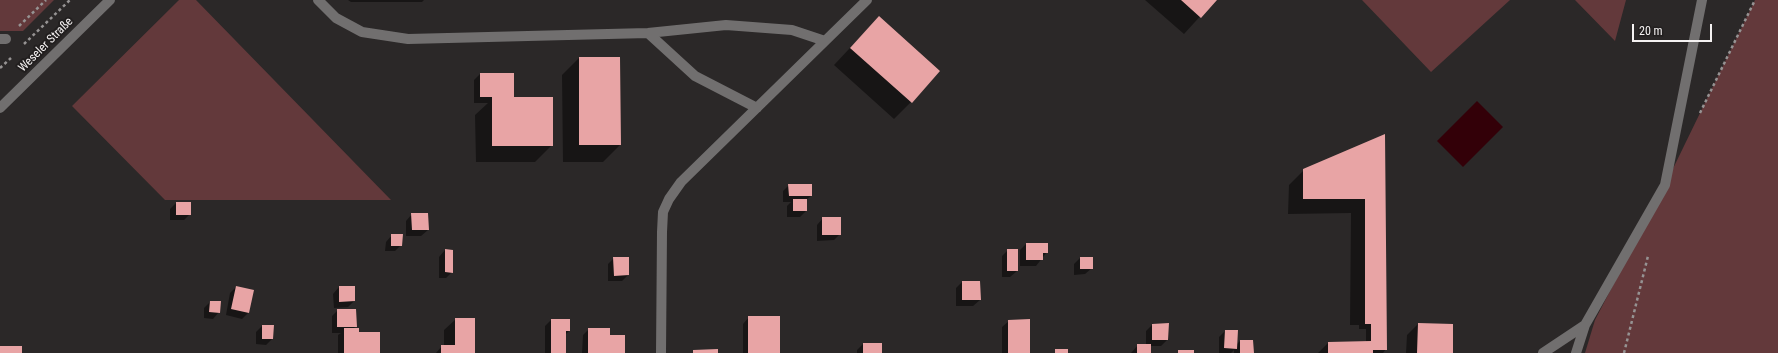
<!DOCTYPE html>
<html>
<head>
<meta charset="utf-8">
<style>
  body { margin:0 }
  #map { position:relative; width:1778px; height:353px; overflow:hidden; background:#2b2828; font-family:"Roboto Condensed",sans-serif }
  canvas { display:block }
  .scale { position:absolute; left:1632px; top:24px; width:80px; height:18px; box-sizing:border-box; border:2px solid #f5f2f2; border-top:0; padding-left:5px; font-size:12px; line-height:14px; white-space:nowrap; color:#f5f2f2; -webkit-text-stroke:3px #221f1f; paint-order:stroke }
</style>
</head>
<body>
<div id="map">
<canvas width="1778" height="353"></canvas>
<div class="scale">20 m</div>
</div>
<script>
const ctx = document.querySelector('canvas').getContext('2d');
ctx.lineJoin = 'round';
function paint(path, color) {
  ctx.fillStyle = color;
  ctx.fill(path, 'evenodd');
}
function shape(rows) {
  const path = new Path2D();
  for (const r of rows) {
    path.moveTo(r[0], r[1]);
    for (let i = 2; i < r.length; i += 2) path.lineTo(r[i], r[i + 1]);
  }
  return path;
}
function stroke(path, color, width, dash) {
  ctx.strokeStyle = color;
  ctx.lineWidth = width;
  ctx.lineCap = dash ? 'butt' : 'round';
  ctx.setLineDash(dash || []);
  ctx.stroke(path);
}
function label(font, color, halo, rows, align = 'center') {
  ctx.font = font + ' "Roboto Condensed",sans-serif';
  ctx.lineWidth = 4;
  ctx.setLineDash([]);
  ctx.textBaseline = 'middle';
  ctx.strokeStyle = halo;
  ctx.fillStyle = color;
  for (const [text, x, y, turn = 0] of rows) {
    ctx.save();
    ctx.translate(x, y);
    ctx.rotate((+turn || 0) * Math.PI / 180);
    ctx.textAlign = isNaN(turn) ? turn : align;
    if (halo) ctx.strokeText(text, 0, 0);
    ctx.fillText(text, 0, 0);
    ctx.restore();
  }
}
const green = shape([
  [0,0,54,0,23,31,0,31],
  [179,0,196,0,391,200,165,200,72,106],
  [1362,0,1510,0,1431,72],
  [1575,0,1626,0,1615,41],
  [1755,0,1778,0,1778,353,1585,353,1595,320,1665,185]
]);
const water = shape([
  [1477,101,1503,127,1463,167,1437,141]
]);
const shadow = shape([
  [348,0,424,0,422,2,351,2],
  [1145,0,1215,0,1184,34],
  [879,17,911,102,894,119,834,65],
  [579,58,619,58,620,145,603,162,563,162,562,75],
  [480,74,513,74,513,96,552,145,535,162,476,162,475,115,488,103,474,103,474,80],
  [1384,136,1386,349,1383,353,1318,353,1328,343,1366,342,1366,329,1359,329,1359,325,1350,325,1351,213,1288,214,1289,185,1304,170],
  [789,185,811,196,806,200,806,211,800,217,787,217,787,206,791,202,783,202,783,191],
  [176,203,190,214,184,220,170,220,170,209],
  [412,214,428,230,421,236,406,236,406,221],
  [823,218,840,234,834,240,817,241,817,225],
  [392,235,401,245,395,251,385,251,386,242],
  [1026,244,1047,252,1036,266,1020,266,1020,250],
  [445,250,452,272,446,278,439,278,439,257],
  [1008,250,1017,271,1010,277,1002,277,1002,256],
  [614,258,628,275,622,281,608,281,608,264],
  [1080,258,1092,268,1085,274,1074,275,1074,264],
  [962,282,980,300,973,306,956,306,956,288],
  [236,287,248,313,242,319,226,315,230,293],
  [339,287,354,287,354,301,348,307,334,308,333,294],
  [210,302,219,312,213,319,204,318,204,308],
  [338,310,356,326,353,329,379,353,338,353,338,335,341,333,332,333,332,316],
  [749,317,779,353,743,353,743,324],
  [456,319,474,353,436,353,442,346,444,346,444,330],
  [551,320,569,331,565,335,565,353,545,353,545,326],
  [1009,321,1029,353,1002,353,1002,327],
  [1418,324,1452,353,1406,353,1407,335],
  [1152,325,1167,340,1161,346,1150,346,1150,353,1131,353,1138,345,1146,345,1146,331],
  [262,326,272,339,266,345,256,344,256,332],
  [589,329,609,336,624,353,582,353,583,335],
  [1225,331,1236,345,1240,341,1253,353,1234,353,1234,350,1231,353,1219,353,1219,337],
  [863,344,881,344,881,353,857,353,857,350]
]);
const building = shape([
  [1181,0,1217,0,1201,18],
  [879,16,940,71,912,103,850,48],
  [579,57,620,57,621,145,579,145],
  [480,73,514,73,514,97,553,97,553,146,492,146,492,97,480,97],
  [1385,134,1387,350,1373,350,1373,353,1328,353,1328,342,1371,341,1371,324,1365,324,1365,199,1303,199,1303,169],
  [788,184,812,184,812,196,789,196],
  [793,199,807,199,807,211,793,211],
  [176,202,191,202,191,215,176,215],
  [411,213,428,213,429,230,412,230],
  [822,217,841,217,841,235,822,235],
  [391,234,403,234,402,246,391,246],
  [1026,243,1048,243,1048,253,1043,253,1043,260,1026,260],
  [445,249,453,250,453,273,445,272],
  [1007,249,1018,249,1018,271,1007,271],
  [613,257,629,257,629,275,614,276],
  [1080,257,1093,257,1093,269,1080,269],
  [962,281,980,281,981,300,962,300],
  [236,286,254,290,249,313,231,309],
  [339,286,355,286,355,301,339,302],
  [210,301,221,301,220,313,209,312],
  [337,309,356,309,357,327,337,327],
  [748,316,780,316,780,353,748,353],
  [455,318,475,318,475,353,441,353,441,345,455,345],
  [551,319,570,319,570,331,566,331,566,353,551,353],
  [1030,319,1030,353,1008,353,1008,320],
  [1169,323,1168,340,1152,340,1152,324],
  [1418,323,1453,324,1453,353,1417,353],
  [262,325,274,325,273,339,262,339],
  [344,328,359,328,359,332,380,332,380,353,344,353],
  [588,328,610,328,610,335,625,335,625,353,588,353],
  [1225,330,1238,330,1237,349,1224,348],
  [1240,340,1253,340,1254,353,1240,353],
  [863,343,882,343,882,353,863,353],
  [1137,344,1151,344,1151,353,1137,353],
  [0,346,22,346,22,353,0,353],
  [718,349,718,353,693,353,693,350],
  [1055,349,1068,349,1068,353,1055,353],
  [1178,350,1194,350,1194,353,1178,353]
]);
const path = shape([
  [19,26,46,0],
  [24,44,70,0],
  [0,68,11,58],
  [1700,113,1755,0],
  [1624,353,1648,256]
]);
const minor = shape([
  [318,0,336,18,362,32,408,39,648,33,726,25,792,30,825,41],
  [648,33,695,76,757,108],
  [0,39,6,39],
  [0,108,110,0],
  [661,353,662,232,663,212,669,199,681,182,867,0],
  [1543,353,1585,325],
  [1576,353,1585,325,1665,185,1702,0]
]);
const streetNames = [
  ["Weseler Straße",46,45,-45]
];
paint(green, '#63393b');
paint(water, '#330008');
paint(shadow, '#0007');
paint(building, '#e8a4a5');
stroke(path, '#969393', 2.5, [3, 3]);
stroke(minor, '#716f6f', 10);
label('12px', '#f5f2f2', '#221f1f', streetNames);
</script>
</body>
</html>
